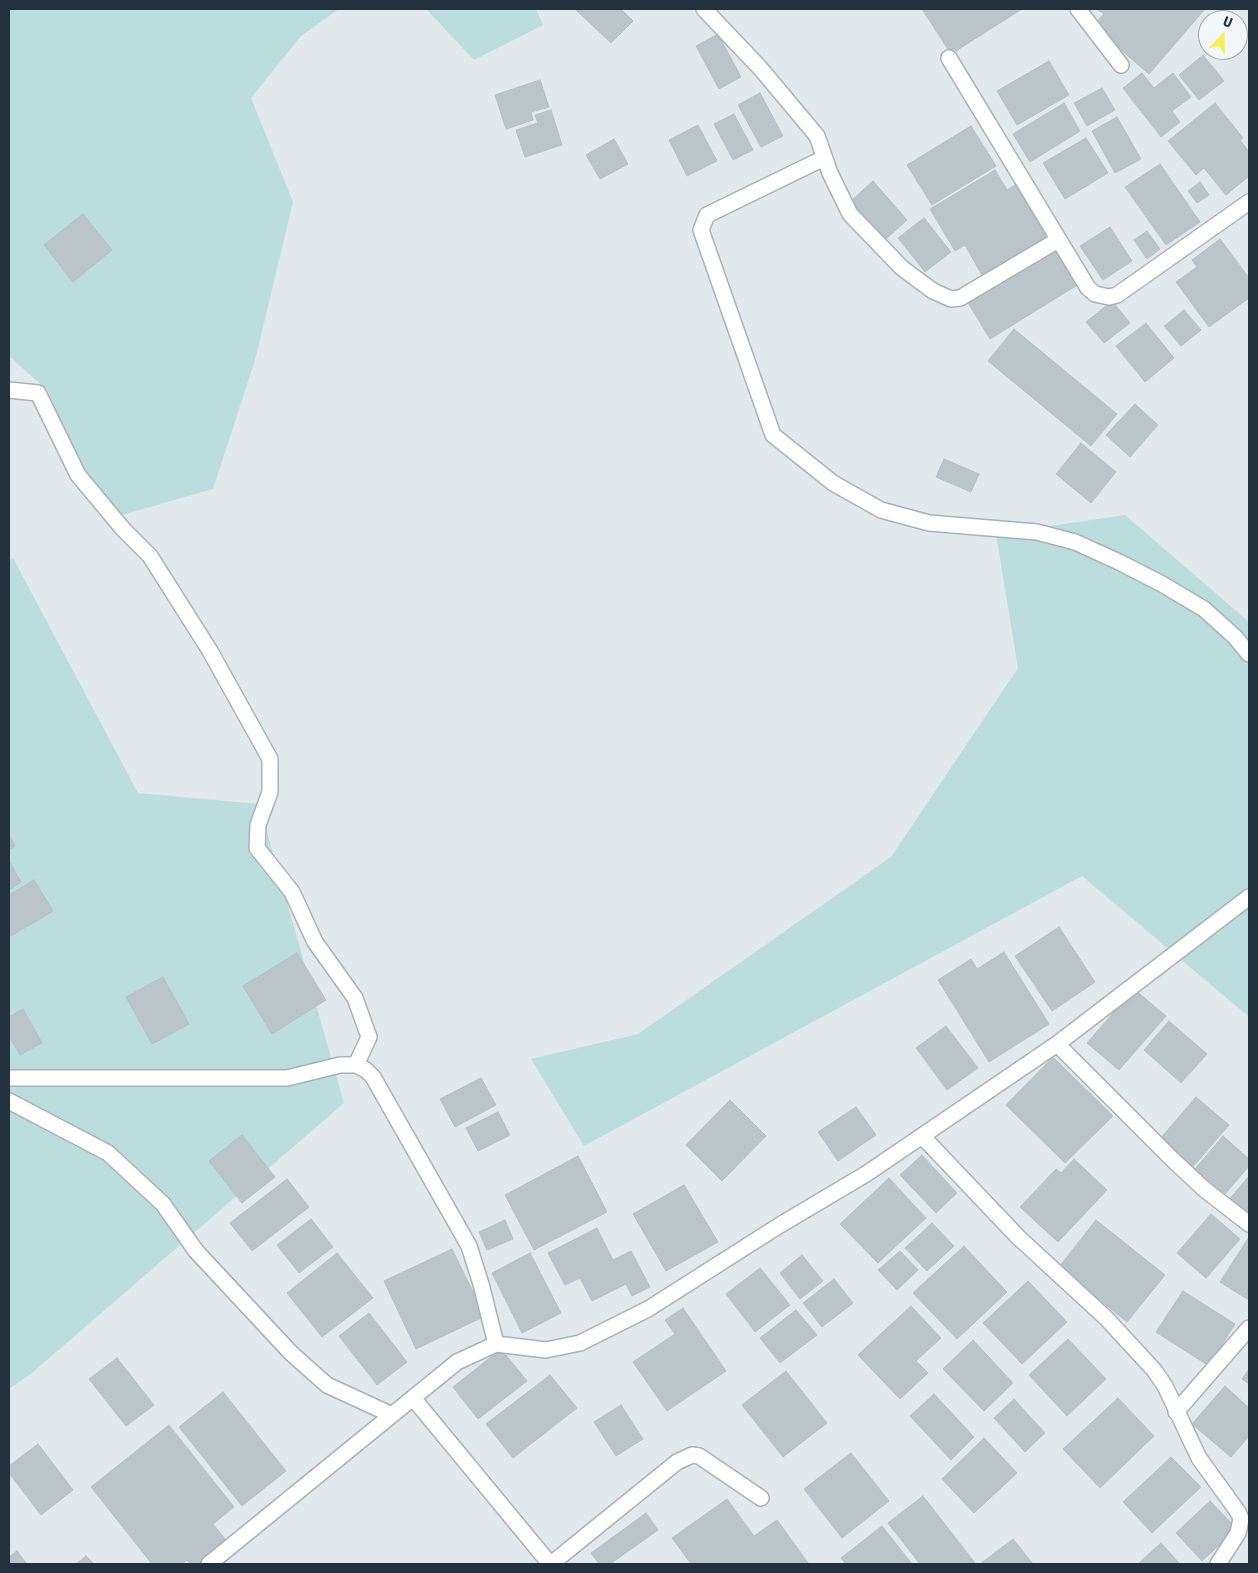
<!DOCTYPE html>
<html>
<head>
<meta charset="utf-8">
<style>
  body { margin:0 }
  #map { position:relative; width:1258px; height:1573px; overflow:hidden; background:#e2e9ec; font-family:"Asap Condensed",sans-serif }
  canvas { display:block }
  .frame { position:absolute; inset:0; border:10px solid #22313e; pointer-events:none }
  .north { position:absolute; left:1198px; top:10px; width:50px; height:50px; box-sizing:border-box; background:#f3f7f9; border:1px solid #9fa8ae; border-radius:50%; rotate:21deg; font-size:14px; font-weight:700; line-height:20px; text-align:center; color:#22313e }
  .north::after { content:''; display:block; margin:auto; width:18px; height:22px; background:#f3f15a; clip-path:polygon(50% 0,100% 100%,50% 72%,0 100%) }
</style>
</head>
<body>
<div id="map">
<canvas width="1258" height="1573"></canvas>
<div class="frame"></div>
<div class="north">U</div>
</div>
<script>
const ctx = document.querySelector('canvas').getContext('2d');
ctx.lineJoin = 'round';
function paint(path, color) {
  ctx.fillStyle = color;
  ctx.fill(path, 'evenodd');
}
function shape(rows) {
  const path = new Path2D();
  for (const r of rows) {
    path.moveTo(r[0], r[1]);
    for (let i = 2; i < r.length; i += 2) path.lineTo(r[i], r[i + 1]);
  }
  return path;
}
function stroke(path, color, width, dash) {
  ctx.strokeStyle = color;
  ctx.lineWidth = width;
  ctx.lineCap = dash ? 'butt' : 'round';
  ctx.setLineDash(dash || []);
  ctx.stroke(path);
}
const green = shape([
  [9,9,339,9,301,36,251,98,293,202,255,360,213,489,105,520,47,390,9,356],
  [426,9,536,9,543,25,474,60],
  [1125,515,1249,622,1249,1017,1082,876,584,1146,531,1059,638,1034,891,857,1018,668,996,534],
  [13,558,138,793,259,804,344,1103,32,1373,9,1389,9,561]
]);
const building = shape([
  [575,9,621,9,633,21,611,43,575,9],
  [922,9,1022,9,951,54,922,9],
  [1097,9,1205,9,1149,74,1093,26,1104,14,1097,9],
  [718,34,741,77,719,89,696,46,718,34],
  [1203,55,1224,81,1199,100,1179,75,1203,55],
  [1049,61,1069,95,1017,125,997,91,1049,61],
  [1142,73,1154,88,1173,73,1191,97,1172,111,1180,122,1161,137,1123,88,1142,73],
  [540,80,549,107,531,112,533,120,506,129,495,95,540,80],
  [1102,88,1115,110,1087,126,1074,103,1102,88],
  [760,93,783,136,761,147,738,105,760,93],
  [1064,103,1080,131,1030,162,1013,134,1064,103],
  [1215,103,1243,138,1240,140,1249,152,1249,176,1226,195,1204,168,1196,175,1168,141,1215,103],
  [551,110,562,145,525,157,516,130,538,123,535,115,551,110],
  [734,114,753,150,733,160,714,124,734,114],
  [1117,117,1141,159,1115,173,1092,131,1117,117],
  [698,125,717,161,687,176,669,140,698,125],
  [971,126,996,166,932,205,907,165,971,126],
  [1086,138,1108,173,1065,199,1043,163,1086,138],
  [614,139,628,164,600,179,586,155,614,139],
  [1160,164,1200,222,1166,245,1125,187,1160,164],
  [995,170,1007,190,1018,183,1050,237,983,277,965,245,955,251,930,209,995,170],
  [873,181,907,220,885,240,851,201,873,181],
  [1200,182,1209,195,1197,203,1188,191,1200,182],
  [83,214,112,250,73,282,44,245,83,214],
  [924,218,951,252,925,272,898,238,924,218],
  [1110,227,1132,261,1103,280,1080,246,1110,227],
  [1147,231,1160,249,1147,259,1134,240,1147,231],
  [1220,239,1249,278,1249,298,1209,327,1176,282,1197,267,1192,260,1220,239],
  [1056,246,1079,284,990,339,967,301,1056,246],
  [1112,301,1130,323,1104,343,1086,322,1112,301],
  [1184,310,1201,330,1181,346,1164,326,1184,310],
  [1146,323,1174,358,1145,382,1116,346,1146,323],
  [1014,329,1117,414,1091,446,988,361,1014,329],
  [1135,404,1158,425,1130,457,1106,435,1135,404],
  [1081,443,1116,472,1091,503,1056,474,1081,443],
  [944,459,979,474,971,492,936,477,944,459],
  [9,835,15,846,9,850,9,835],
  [9,861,21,882,9,890,9,861],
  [34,880,53,911,11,936,9,932,9,895,34,880],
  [1059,927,1095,982,1052,1011,1015,956,1059,927],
  [1004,952,1049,1024,989,1062,938,980,971,959,977,969,1004,952],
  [297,953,326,1000,272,1034,243,986,297,953],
  [163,977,189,1024,152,1044,126,997,163,977],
  [1134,989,1166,1016,1119,1070,1087,1043,1134,989],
  [23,1009,42,1043,20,1055,9,1036,9,1017,23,1009],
  [1169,1021,1207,1054,1181,1083,1144,1050,1169,1021],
  [946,1026,978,1068,947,1090,916,1048,946,1026],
  [1053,1057,1113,1116,1065,1163,1006,1105,1053,1057],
  [481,1078,496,1105,455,1127,440,1099,481,1078],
  [1196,1097,1229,1125,1192,1168,1159,1140,1196,1097],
  [730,1100,766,1136,722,1181,686,1145,730,1100],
  [856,1107,876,1135,838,1161,818,1132,856,1107],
  [498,1112,510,1135,478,1151,466,1128,498,1112],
  [242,1135,275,1177,242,1203,209,1161,242,1135],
  [1223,1136,1249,1159,1249,1166,1225,1194,1195,1169,1223,1136],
  [922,1155,957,1193,936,1213,900,1175,922,1155],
  [578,1156,607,1212,534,1250,505,1195,578,1156],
  [1074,1159,1107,1190,1058,1242,1020,1207,1056,1169,1061,1173,1074,1159],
  [1249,1176,1249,1217,1229,1200,1249,1176],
  [889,1178,926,1218,878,1263,840,1224,889,1178],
  [287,1179,309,1207,252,1251,230,1223,287,1179],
  [684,1185,718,1242,666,1271,633,1214,684,1185],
  [1211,1214,1240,1239,1206,1278,1177,1253,1211,1214],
  [311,1219,333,1247,299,1273,277,1245,311,1219],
  [505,1220,513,1239,487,1250,479,1232,505,1220],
  [1096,1220,1165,1275,1127,1322,1059,1267,1096,1220],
  [932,1223,954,1246,927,1271,905,1248,932,1223],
  [597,1228,613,1260,631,1251,650,1287,632,1296,626,1284,592,1301,580,1278,565,1285,548,1253,597,1228],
  [1249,1237,1249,1300,1220,1282,1249,1237],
  [964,1246,1007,1292,957,1339,913,1293,964,1246],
  [452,1249,485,1316,416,1349,384,1281,452,1249],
  [900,1251,918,1270,897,1290,878,1270,900,1251],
  [337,1253,373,1298,322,1337,287,1293,337,1253],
  [530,1253,561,1313,522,1333,492,1273,530,1253],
  [802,1255,823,1281,800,1299,780,1273,802,1255],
  [760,1268,790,1305,755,1332,726,1294,760,1268],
  [834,1279,853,1303,822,1327,803,1303,834,1279],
  [1028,1281,1067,1322,1022,1364,983,1323,1028,1281],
  [1183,1291,1235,1324,1209,1366,1156,1332,1183,1291],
  [911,1306,941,1338,916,1361,928,1373,900,1399,858,1355,911,1306],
  [683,1308,726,1371,667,1411,633,1362,675,1334,665,1320,683,1308],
  [796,1310,817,1335,780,1363,760,1338,796,1310],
  [369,1313,407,1362,377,1385,339,1336,369,1313],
  [1068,1339,1106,1379,1067,1416,1029,1375,1068,1339],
  [973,1340,1013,1383,984,1411,943,1369,973,1340],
  [501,1349,527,1381,478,1419,453,1387,501,1349],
  [117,1358,154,1405,126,1426,89,1379,117,1358],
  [1249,1369,1249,1384,1242,1379,1249,1369],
  [786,1371,827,1423,783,1457,742,1405,786,1371],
  [550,1375,577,1408,513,1458,486,1424,550,1375],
  [1225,1386,1249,1408,1249,1436,1231,1457,1192,1424,1225,1386],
  [223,1392,286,1471,242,1506,179,1427,223,1392],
  [934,1394,974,1437,951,1460,910,1416,934,1394],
  [1118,1398,1154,1436,1100,1488,1063,1449,1118,1398],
  [1014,1399,1045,1433,1025,1452,994,1418,1014,1399],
  [621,1405,643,1439,616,1456,594,1422,621,1405],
  [169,1425,234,1507,213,1524,229,1544,203,1564,190,1564,187,1560,181,1564,152,1564,91,1487,169,1425],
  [984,1438,1017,1473,974,1513,942,1479,984,1438],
  [38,1444,73,1490,41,1515,9,1473,9,1466,38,1444],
  [851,1453,889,1501,842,1538,804,1489,851,1453],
  [1171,1457,1201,1487,1152,1533,1123,1502,1171,1457],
  [923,1496,975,1563,973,1564,920,1564,888,1523,923,1496],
  [727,1499,754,1536,777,1520,809,1564,691,1564,672,1538,727,1499],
  [1210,1501,1237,1529,1202,1561,1176,1533,1210,1501],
  [646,1513,658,1530,610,1564,599,1564,591,1553,646,1513],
  [882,1526,912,1564,846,1564,841,1558,882,1526],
  [1013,1539,1033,1564,980,1564,1013,1539],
  [1161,1543,1180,1564,1138,1564,1161,1543],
  [17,1551,27,1564,9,1564,9,1557,17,1551],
  [86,1556,94,1564,76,1564,86,1556]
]);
const street = shape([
  [704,9,761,69,817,136,830,173,850,214,902,268,933,291,951,299,960,298,1058,240],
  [1078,9,1121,65],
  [949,58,1088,288,1095,294,1109,297,1117,295,1249,202],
  [824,158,707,215,701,230,773,435,833,483,881,510,929,523,1037,532,1075,542,1119,562,1162,584,1204,609,1235,637,1249,654],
  [9,390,38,393,78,475,123,529,150,556,210,651,270,759,270,792,258,825,257,848,292,892,315,942,355,998,369,1037,356,1065],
  [1057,1044,1173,1160,1204,1189,1249,1224],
  [9,1078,287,1078,340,1065,356,1065,366,1070,373,1077,469,1246,481,1284,496,1344],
  [9,1101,108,1153,163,1204,196,1251,291,1353,327,1385,392,1415],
  [922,1136,1018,1237,1106,1318,1154,1370,1165,1386,1199,1458,1238,1512,1241,1519,1238,1533,1218,1564],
  [413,1398,550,1564],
  [1176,1412,1249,1328],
  [209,1564,457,1362,496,1344,546,1350,580,1343,648,1309,780,1225,866,1174,1057,1044,1249,897],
  [551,1564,677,1462,692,1455,699,1456,761,1498]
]);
paint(green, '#bbddde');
paint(building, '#bac5ca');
stroke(building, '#b4c0c6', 1);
stroke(street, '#a8b2b8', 18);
stroke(street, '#fff', 15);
</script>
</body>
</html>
